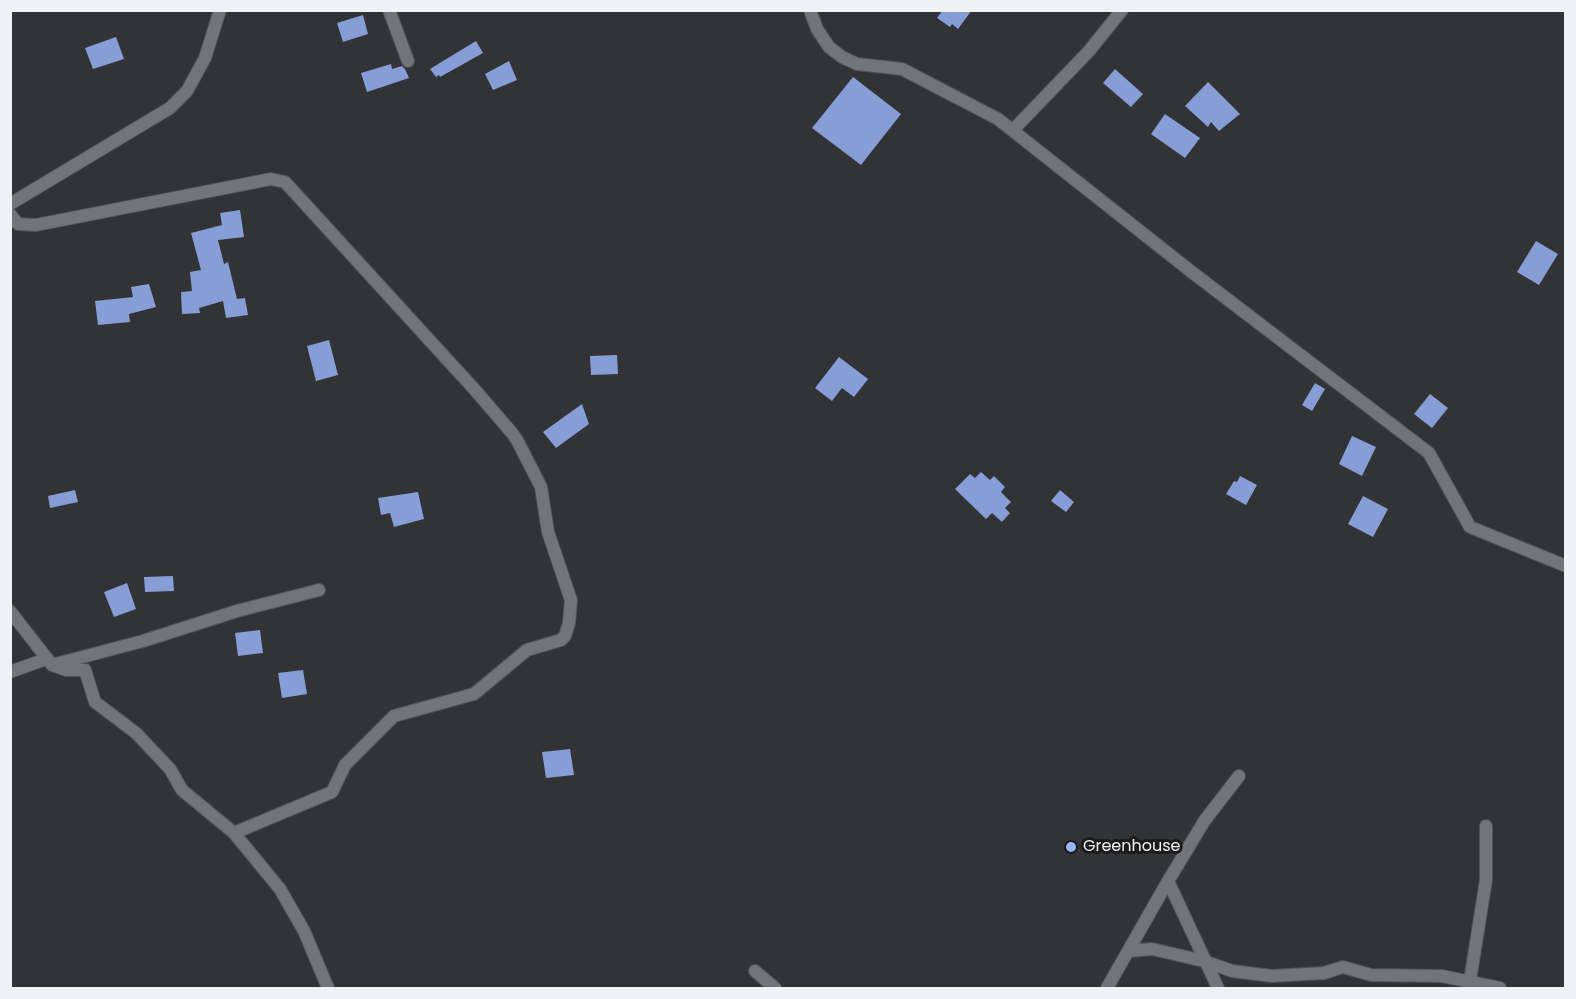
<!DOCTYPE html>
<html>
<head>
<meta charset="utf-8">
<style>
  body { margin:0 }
  #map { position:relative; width:1576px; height:999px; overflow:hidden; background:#323336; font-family:Poppins,sans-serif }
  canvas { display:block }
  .frame { position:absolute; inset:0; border:12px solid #f0f1f2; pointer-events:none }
</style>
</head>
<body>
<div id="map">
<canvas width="1576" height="999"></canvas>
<div class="frame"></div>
</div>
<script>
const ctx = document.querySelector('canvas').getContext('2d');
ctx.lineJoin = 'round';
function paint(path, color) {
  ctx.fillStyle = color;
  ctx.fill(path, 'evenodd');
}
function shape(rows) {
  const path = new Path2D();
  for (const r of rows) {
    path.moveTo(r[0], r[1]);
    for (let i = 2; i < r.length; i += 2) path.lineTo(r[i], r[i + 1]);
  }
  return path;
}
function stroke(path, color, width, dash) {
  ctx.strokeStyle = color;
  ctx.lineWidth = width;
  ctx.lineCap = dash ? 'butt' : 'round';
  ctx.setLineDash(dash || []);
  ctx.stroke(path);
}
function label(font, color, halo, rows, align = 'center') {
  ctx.font = font + ' Poppins,sans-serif';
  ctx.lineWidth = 6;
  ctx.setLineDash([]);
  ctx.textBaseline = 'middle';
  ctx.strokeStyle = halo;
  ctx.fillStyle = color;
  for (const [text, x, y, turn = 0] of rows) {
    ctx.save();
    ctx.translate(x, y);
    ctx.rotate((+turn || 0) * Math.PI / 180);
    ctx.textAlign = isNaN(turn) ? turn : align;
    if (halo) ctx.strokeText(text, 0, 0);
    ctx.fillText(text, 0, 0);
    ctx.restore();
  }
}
const building = shape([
  [943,10,972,10,958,29,952,24,950,27,937,18],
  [363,15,368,34,343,42,337,23],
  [116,37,124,59,93,69,85,48],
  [476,41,483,53,440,77,439,75,436,77,430,69],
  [509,61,517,80,493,90,485,74],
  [391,64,392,69,402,66,405,69,409,78,367,92,361,73],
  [1115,69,1143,94,1131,107,1103,83],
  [853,77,901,114,861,165,812,128],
  [1208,82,1240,114,1219,131,1211,122,1208,127,1185,106],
  [1165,114,1200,138,1185,158,1151,134],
  [240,210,244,237,218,240,224,264,228,262,237,299,245,298,248,315,226,318,223,301,199,308,200,313,182,314,181,292,192,291,190,272,201,270,191,233,222,225,220,213],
  [1536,241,1558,254,1539,285,1517,272],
  [149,284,156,307,129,314,130,322,98,325,95,301,133,297,131,287],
  [329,340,338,375,316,381,307,346],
  [617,355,618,374,591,375,590,356],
  [839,357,868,379,854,397,842,388,832,401,815,388],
  [1315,383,1325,389,1312,411,1302,405],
  [1430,394,1448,408,1432,428,1414,414],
  [582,404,589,424,556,448,543,432],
  [1352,436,1376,447,1362,476,1339,464],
  [981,472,990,480,994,476,1005,487,1001,492,1011,502,1005,508,1010,513,1002,522,992,513,986,519,955,489,970,474,975,478],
  [1240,476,1257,485,1246,505,1226,494,1234,481,1237,482],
  [75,490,78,502,50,508,48,496],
  [1060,490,1074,502,1066,512,1051,501],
  [418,492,424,519,394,527,390,513,381,515,378,498],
  [1363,496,1388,509,1373,537,1348,524],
  [173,576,174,591,145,592,144,577],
  [127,583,136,609,114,617,104,592],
  [260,630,263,653,238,656,235,633],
  [303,670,307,694,282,698,278,673],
  [570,749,574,775,546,778,542,752]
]);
const minor = shape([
  [389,10,408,61],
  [810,10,817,29,829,47,842,57,857,64,902,69,998,119,1193,273,1429,453,1470,527,1566,566],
  [1013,130,1089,51,1122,10],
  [10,204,170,108,187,91,205,58,220,10],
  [10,214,18,224,36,225,271,179,285,182,475,390,512,433,517,440,541,487,548,532,571,600,569,623,565,636,561,640,527,650,474,694,394,716,345,765,332,792,234,833],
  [10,611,52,665,66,670,85,670,95,702,136,733,170,769,182,790,234,833,280,889,304,931,328,988],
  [52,665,143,641,237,611,319,590],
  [10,672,46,659],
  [1168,881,1218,988],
  [1130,951,1152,949,1204,961,1232,971,1272,976,1324,973,1343,967,1371,975,1442,976,1500,988],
  [755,971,775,988],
  [1469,987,1486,880,1486,826],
  [1107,988,1168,881,1205,820,1239,776]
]);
const markers = [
  [1071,847,6,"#98b5fd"]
];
const poiNames = [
  ["Greenhouse",1083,847]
];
paint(building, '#869dd5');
stroke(minor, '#525354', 14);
stroke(minor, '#737477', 12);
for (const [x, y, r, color] of markers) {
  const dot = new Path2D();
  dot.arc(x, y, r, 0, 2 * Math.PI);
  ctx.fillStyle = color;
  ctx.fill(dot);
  stroke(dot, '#1b1b1c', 2);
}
label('16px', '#f0f1f2', '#1b1b1c', poiNames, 'left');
</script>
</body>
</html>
